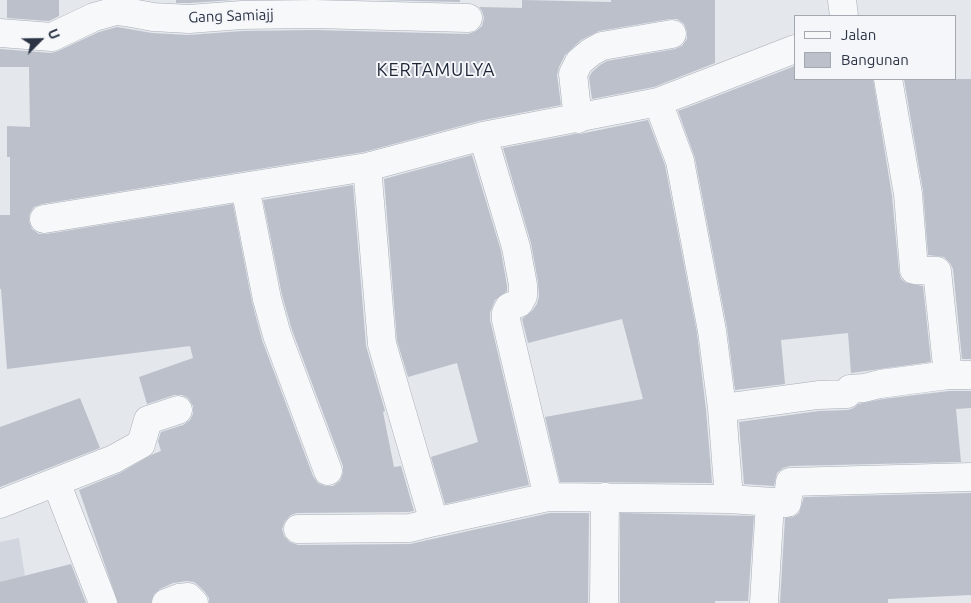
<!DOCTYPE html>
<html>
<head>
<meta charset="utf-8">
<style>
  body { margin:0 }
  #map { position:relative; width:971px; height:603px; overflow:hidden; background:#e4e7ec; font-family:Ubuntu,sans-serif }
  canvas { display:block }
  .legend { position:absolute; left:794px; top:15px; width:162px; height:65px; box-sizing:border-box; background:#f4f6f9; border:1px solid #a4a8b1; margin:0; padding:6px 9px; list-style:none; font-size:15px; color:#2b3445 }
  .legend li { display:flex; align-items:center; gap:10px; height:25px }
  .legend b { width:25px; border:1px solid #a4a8b1 }
  .north { position:absolute; left:15px; top:15px; width:50px; height:50px; -webkit-text-stroke:4px #f4f6f9; paint-order:stroke; rotate:67deg; font-size:14px; font-weight:700; line-height:20px; text-align:center; color:#2b3445 }
  .north::after { content:''; display:block; margin:auto; width:18px; height:22px; background:#2b3445; clip-path:polygon(50% 0,100% 100%,50% 72%,0 100%) }
</style>
</head>
<body>
<div id="map">
<canvas width="971" height="603"></canvas>
<ul class="legend">
<li><b style="height:6px;background:#f7f8fa"></b>Jalan</li>
<li><b style="height:14px;background:#bbc0ca"></b>Bangunan</li>
</ul>
<div class="north">U</div>
</div>
<script>
const ctx = document.querySelector('canvas').getContext('2d');
ctx.lineJoin = 'round';
function paint(path, color) {
  ctx.fillStyle = color;
  ctx.fill(path, 'evenodd');
}
function shape(rows) {
  const path = new Path2D();
  for (const r of rows) {
    path.moveTo(r[0], r[1]);
    for (let i = 2; i < r.length; i += 2) path.lineTo(r[i], r[i + 1]);
  }
  return path;
}
function stroke(path, color, width, dash) {
  ctx.strokeStyle = color;
  ctx.lineWidth = width;
  ctx.lineCap = dash ? 'butt' : 'round';
  ctx.setLineDash(dash || []);
  ctx.stroke(path);
}
function label(font, color, halo, rows, align = 'center') {
  ctx.font = font + ' Ubuntu,sans-serif';
  ctx.lineWidth = 4;
  ctx.setLineDash([]);
  ctx.textBaseline = 'middle';
  ctx.strokeStyle = halo;
  ctx.fillStyle = color;
  for (const [text, x, y, turn = 0] of rows) {
    ctx.save();
    ctx.translate(x, y);
    ctx.rotate((+turn || 0) * Math.PI / 180);
    ctx.textAlign = isNaN(turn) ? turn : align;
    if (halo) ctx.strokeText(text, 0, 0);
    ctx.fillText(text, 0, 0);
    ctx.restore();
  }
}
const built = shape([
  [19,538,29,603,0,603,0,542]
]);
const building = shape([
  [7,0,59,0,59,16,49,21,7,18],
  [176,0,233,0,189,3,176,3],
  [377,0,460,0,460,2],
  [522,0,611,2,611,0,715,0,715,63,654,87,592,99,589,77,592,72,600,65,607,61,675,49,682,46,687,39,687,32,684,24,677,19,670,19,599,31,581,40,565,55,559,67,557,75,561,105,479,121,364,152,42,204,34,207,30,213,29,221,32,229,39,234,46,234,233,204,252,302,262,340,313,476,318,483,325,486,333,486,340,481,343,473,343,466,292,330,282,295,263,200,353,185,366,346,385,411,383,412,394,467,401,466,414,511,408,512,297,513,291,515,285,521,282,529,284,536,290,542,298,545,410,544,550,513,589,513,588,603,209,603,209,598,205,592,199,586,194,582,187,581,173,583,160,589,154,594,151,603,118,603,79,490,120,473,151,455,161,451,158,441,161,432,183,425,190,420,193,414,193,406,188,398,182,395,174,395,147,404,139,377,193,358,190,346,7,369,1,289,0,289,0,215,10,215,10,157,7,157,7,126,30,127,29,67,0,67,0,49,51,53,58,51,99,32,117,27,152,33,188,35,243,31,314,30,468,34,476,31,482,26,484,18,482,11,479,7,522,8],
  [795,66,795,79,873,79,892,196,899,272,901,279,906,283,923,286,931,362,851,373,848,333,781,340,785,384,735,390,727,328,695,158,678,111],
  [904,79,971,79,971,359,962,359,953,269,950,263,944,257,928,255,923,191],
  [648,120,665,165,697,333,706,410,712,483,560,482,545,417,643,399,622,319,528,343,522,319,532,311,537,304,539,296,538,282,531,243,503,148,575,134,580,134],
  [472,155,501,251,507,286,507,291,495,300,490,313,490,320,529,485,445,504,431,457,478,442,457,363,408,377,397,341,384,179],
  [949,391,971,391,971,408,956,409,961,462,790,466,783,468,777,473,774,486,744,484,739,422,819,411,848,410,854,408,858,404,883,399],
  [80,398,100,448,0,487,0,427],
  [971,493,971,595,888,599,888,603,780,603,785,518,793,517,799,513,804,497],
  [620,513,754,516,748,601,715,601,715,603,620,603],
  [71,564,86,603,0,603,0,582]
]);
const street = shape([
  [842,0,844,16],
  [0,33,52,37,94,17,116,11,126,12,153,17,189,19,242,15,314,14,468,18],
  [888,79,908,194,914,270,937,271,948,375],
  [578,119,573,74,579,62,591,52,602,46,672,34],
  [483,136,516,247,523,285,523,296,519,303,509,307,506,313,506,320,548,497],
  [367,167,382,344,434,522,548,497,729,499,722,408,712,331,680,161,658,102],
  [245,187,267,299,277,335,328,471],
  [44,219,367,167,483,136,658,102,795,49],
  [722,408,818,395,847,394,850,389,864,388,880,384,948,375,971,375],
  [56,482,103,603],
  [729,499,787,503,790,482,971,477],
  [0,504,114,459,141,444,148,420,178,410],
  [298,529,410,528,434,522],
  [166,603,179,598,188,597,194,603],
  [604,603,605,497],
  [764,603,770,502]
]);
const streetNames = [
  ["Gang Samiajj",231,16,-2]
];
const quarterNames = [
  ["KERTAMULYA",436,70]
];
paint(built, '#d2d6de');
paint(building, '#bbc0ca');
stroke(street, '#a9aeb7', 29);
stroke(street, '#f7f8fa', 28);
label('15px', '#2b3445', '#f4f6f9', streetNames);
ctx.letterSpacing = '1px';
label('18px', '#1d2536', '#f4f6f9', quarterNames);
ctx.letterSpacing = '0px';
</script>
</body>
</html>
